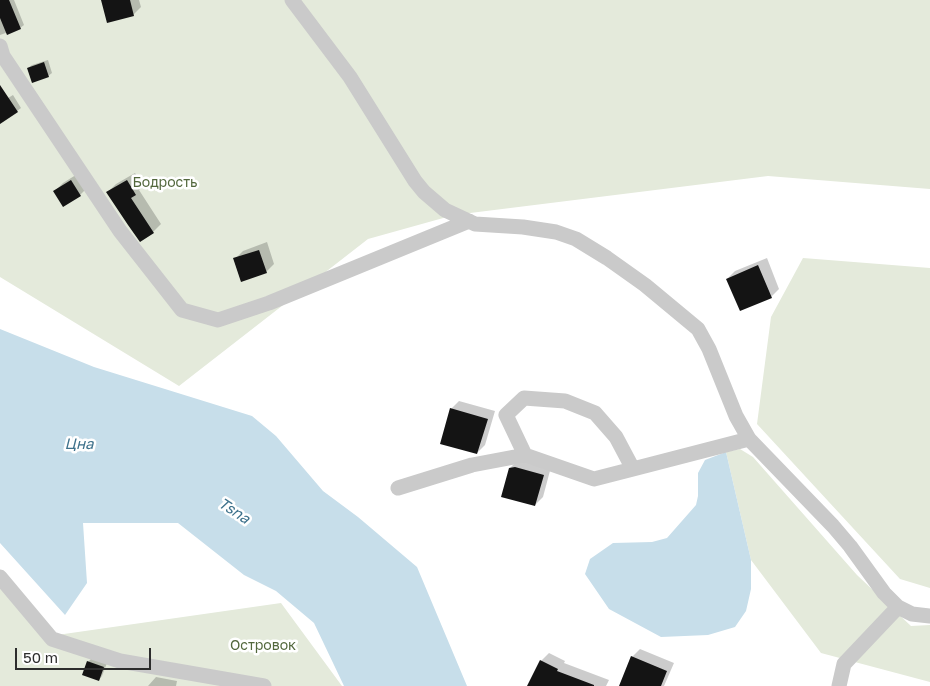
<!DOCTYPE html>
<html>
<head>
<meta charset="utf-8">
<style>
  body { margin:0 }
  #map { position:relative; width:930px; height:686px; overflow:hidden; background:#fff; font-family:"Golos Text",sans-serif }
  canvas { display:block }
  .scale { position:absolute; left:15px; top:648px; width:136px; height:22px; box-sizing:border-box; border:2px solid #2d2d2d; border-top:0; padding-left:6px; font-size:15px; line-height:18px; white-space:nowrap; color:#2d2d2d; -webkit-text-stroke:4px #fff; paint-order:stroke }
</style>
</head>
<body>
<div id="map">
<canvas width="930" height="686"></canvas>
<div class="scale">50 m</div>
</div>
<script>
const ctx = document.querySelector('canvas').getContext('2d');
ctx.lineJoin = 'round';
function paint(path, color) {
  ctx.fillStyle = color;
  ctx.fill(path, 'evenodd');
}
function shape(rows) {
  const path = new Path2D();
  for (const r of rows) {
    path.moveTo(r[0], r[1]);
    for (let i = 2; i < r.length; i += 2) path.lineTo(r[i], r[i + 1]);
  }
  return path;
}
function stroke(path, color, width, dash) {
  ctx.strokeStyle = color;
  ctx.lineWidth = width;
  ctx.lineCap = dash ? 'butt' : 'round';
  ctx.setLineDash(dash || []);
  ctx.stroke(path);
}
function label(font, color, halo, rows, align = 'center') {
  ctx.font = font + ' "Golos Text",sans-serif';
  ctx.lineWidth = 5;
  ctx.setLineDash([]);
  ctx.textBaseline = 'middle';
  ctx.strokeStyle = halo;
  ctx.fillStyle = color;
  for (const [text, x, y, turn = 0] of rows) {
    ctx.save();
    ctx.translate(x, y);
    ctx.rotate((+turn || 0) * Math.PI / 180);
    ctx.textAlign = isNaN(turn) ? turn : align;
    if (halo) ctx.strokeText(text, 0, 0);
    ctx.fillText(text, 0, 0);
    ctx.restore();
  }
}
const green = shape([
  [0,0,930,0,930,189,768,176,454,215,368,239,179,386,0,277],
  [803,258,930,268,930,588,900,579,757,424,771,317],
  [740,449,753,457,857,575,911,626,930,625,930,682,821,653,751,560,726,452],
  [0,578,50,636,281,603,342,686,0,686]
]);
const water = shape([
  [0,329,94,367,252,416,276,436,323,491,358,517,417,567,467,686,344,686,314,623,276,591,244,575,178,523,83,523,87,583,65,615,0,543],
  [726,452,751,560,751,589,746,611,735,627,708,635,661,637,609,609,585,574,590,559,613,543,652,542,667,538,696,505,698,496,698,473,705,460]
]);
const shadow = shape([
  [7,0,14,0,24,25,20,28,0,35,0,3],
  [102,0,139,0,141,7,133,15],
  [48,60,52,73,48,76,28,68,32,65],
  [13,95,21,108,17,111,0,114,0,103],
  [79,173,88,187,80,195,55,191,63,183],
  [135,173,143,186,139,190,161,224,153,232,108,192,116,184],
  [267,242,274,264,266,272,235,259,243,251],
  [767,258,779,289,771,297,727,279,735,271],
  [459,401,495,411,485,445,477,453,451,409],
  [518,460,551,467,543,497,535,505,510,468],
  [640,649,674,663,664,686,620,686,632,657],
  [549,653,565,661,564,663,609,680,606,686,537,686,541,661],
  [92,658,107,663,102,676,99,680,88,662],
  [156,677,177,681,176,686,148,686]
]);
const building = shape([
  [0,0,9,0,21,29,7,35,0,18],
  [101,0,130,0,134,16,107,23],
  [44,62,49,77,32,83,27,68],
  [0,85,18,112,0,124],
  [71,180,81,196,63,207,53,191],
  [127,180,136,195,131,198,154,233,140,242,128,225,106,192],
  [259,250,267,273,241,282,233,258],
  [758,265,772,298,740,311,726,279],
  [450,408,488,419,477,454,440,444],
  [515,467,544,475,535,506,501,497,509,468],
  [631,656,667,671,661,686,619,686],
  [540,660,558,669,557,671,594,685,594,686,527,686],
  [87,661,104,667,99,681,82,675]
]);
const street = shape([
  [292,0,350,77,415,181,424,192,445,210,475,224,523,227,556,232,576,239,607,258,645,285,698,329,709,349,736,416,749,439,833,526,850,546,884,593,898,607,912,614,930,616],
  [0,46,3,56,120,231,182,310,218,320,269,303,469,221],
  [633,469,616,437,595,413,565,401,524,398,506,415,525,455,594,479,633,469,749,439],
  [398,488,472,465,525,455],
  [0,577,52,639,120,661,264,686],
  [839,686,844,664,898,607]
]);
const parkNames = [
  ["Бодрость",165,183],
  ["Островок",263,646]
];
const waterNames = [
  ["Цна",79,444],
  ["Tsna",234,511,33]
];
paint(green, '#e4eadb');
paint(water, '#c7deea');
paint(shadow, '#0003');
paint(building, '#141414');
stroke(street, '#cacaca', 15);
label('14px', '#52673c', '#fff', parkNames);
label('italic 15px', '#3e728c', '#fff', waterNames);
</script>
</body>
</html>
